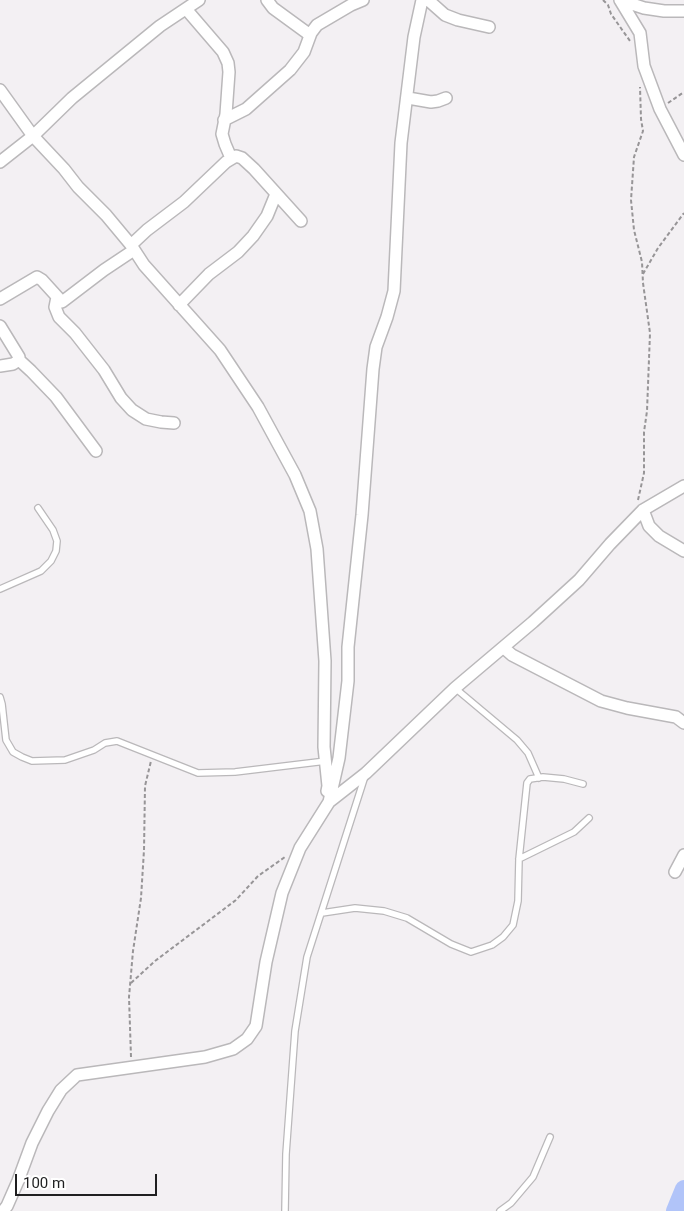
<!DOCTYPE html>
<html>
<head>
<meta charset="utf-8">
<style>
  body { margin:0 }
  #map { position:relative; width:684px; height:1211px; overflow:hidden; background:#f3f0f3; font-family:Roboto,sans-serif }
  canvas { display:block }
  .scale { position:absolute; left:15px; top:1174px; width:142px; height:22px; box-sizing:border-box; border:2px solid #1f1f20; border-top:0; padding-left:6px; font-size:15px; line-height:18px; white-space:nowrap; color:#1f1f20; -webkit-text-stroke:4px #fff; paint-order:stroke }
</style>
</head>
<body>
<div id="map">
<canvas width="684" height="1211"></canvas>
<div class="scale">100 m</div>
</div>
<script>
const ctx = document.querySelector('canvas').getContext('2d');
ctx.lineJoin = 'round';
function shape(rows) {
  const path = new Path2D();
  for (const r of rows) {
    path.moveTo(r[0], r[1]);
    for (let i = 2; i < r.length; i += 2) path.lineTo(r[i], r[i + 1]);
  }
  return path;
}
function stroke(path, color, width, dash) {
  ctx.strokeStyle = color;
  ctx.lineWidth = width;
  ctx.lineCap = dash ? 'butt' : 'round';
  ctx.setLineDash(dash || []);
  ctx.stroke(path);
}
const river = shape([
  [675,1211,684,1189]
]);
const path = shape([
  [603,0,608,5,611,14,630,41],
  [668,103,684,92],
  [643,274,658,248,684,213],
  [638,500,644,473,644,432,647,411,650,333,643,283,642,262,634,230,631,200,634,157,643,131,641,119,640,87],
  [131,983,155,961,236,900,258,876,285,857],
  [131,1057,129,997,133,951,141,898,144,850,145,786,151,761]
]);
const service = shape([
  [0,589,41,571,51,561,56,551,57,541,53,530,38,508],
  [455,688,517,740,528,753,539,778],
  [0,697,2,704,6,740,13,752,22,757,32,761,65,760,94,750,105,743,117,741,198,773,235,772,326,761],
  [519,859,574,832,589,818],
  [322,913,355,908,384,911,407,918,451,944,471,952,492,945,503,937,513,925,518,901,519,859,527,783,530,779,543,777,564,779,583,784],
  [285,1211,286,1154,295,1031,307,957,365,776],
  [500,1211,511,1203,533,1177,550,1137]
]);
const minor = shape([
  [267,0,273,8,310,35],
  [428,0,445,15,458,20,489,27],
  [620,0,640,33,644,66,660,109,684,155],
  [620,0,644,8,664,11,684,11],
  [186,9,223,52,228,63,229,72,226,114,222,134,225,144,231,158],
  [0,90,33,136,64,169,78,187,106,215,131,245,144,265,220,350,258,407,295,475,310,511,317,549,325,661,324,747,328,786,327,791],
  [408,98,431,102,438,101,446,98],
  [224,120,246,109,290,70,304,52,311,33,317,25,351,5,363,0],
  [0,162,33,136,72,98,160,26,199,0],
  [131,245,147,230,184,202,226,162,236,156,242,158,254,169,301,221],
  [57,297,55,307,59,317,75,333,104,370,121,398,132,410,146,419,161,422,174,423],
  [0,299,37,277,42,280,62,302,104,270,134,250],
  [179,305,209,274,238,252,253,236,267,216,276,194],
  [0,326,19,357,19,360,13,364,0,366],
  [19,360,31,371,56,397,96,451],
  [643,510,649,526,659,536,684,551],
  [504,648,512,655,601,701,627,708,676,717,684,723],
  [329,802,366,773,455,688,533,622,579,580,610,544,643,510,684,486],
  [675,872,684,855],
  [3,1211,7,1206,18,1181,32,1143,48,1111,61,1090,77,1075,205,1057,233,1049,247,1039,256,1026,266,962,282,893,300,848,329,802,339,758,348,681,348,647,362,515,373,369,376,347,387,317,394,291,401,143,414,37,422,0]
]);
stroke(river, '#b1c4f9', 18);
stroke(service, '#bab8ba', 8);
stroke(minor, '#bab8ba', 14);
stroke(path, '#979597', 2, [4, 2.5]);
stroke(service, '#fff', 5.5);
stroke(minor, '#fff', 11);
</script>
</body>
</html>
